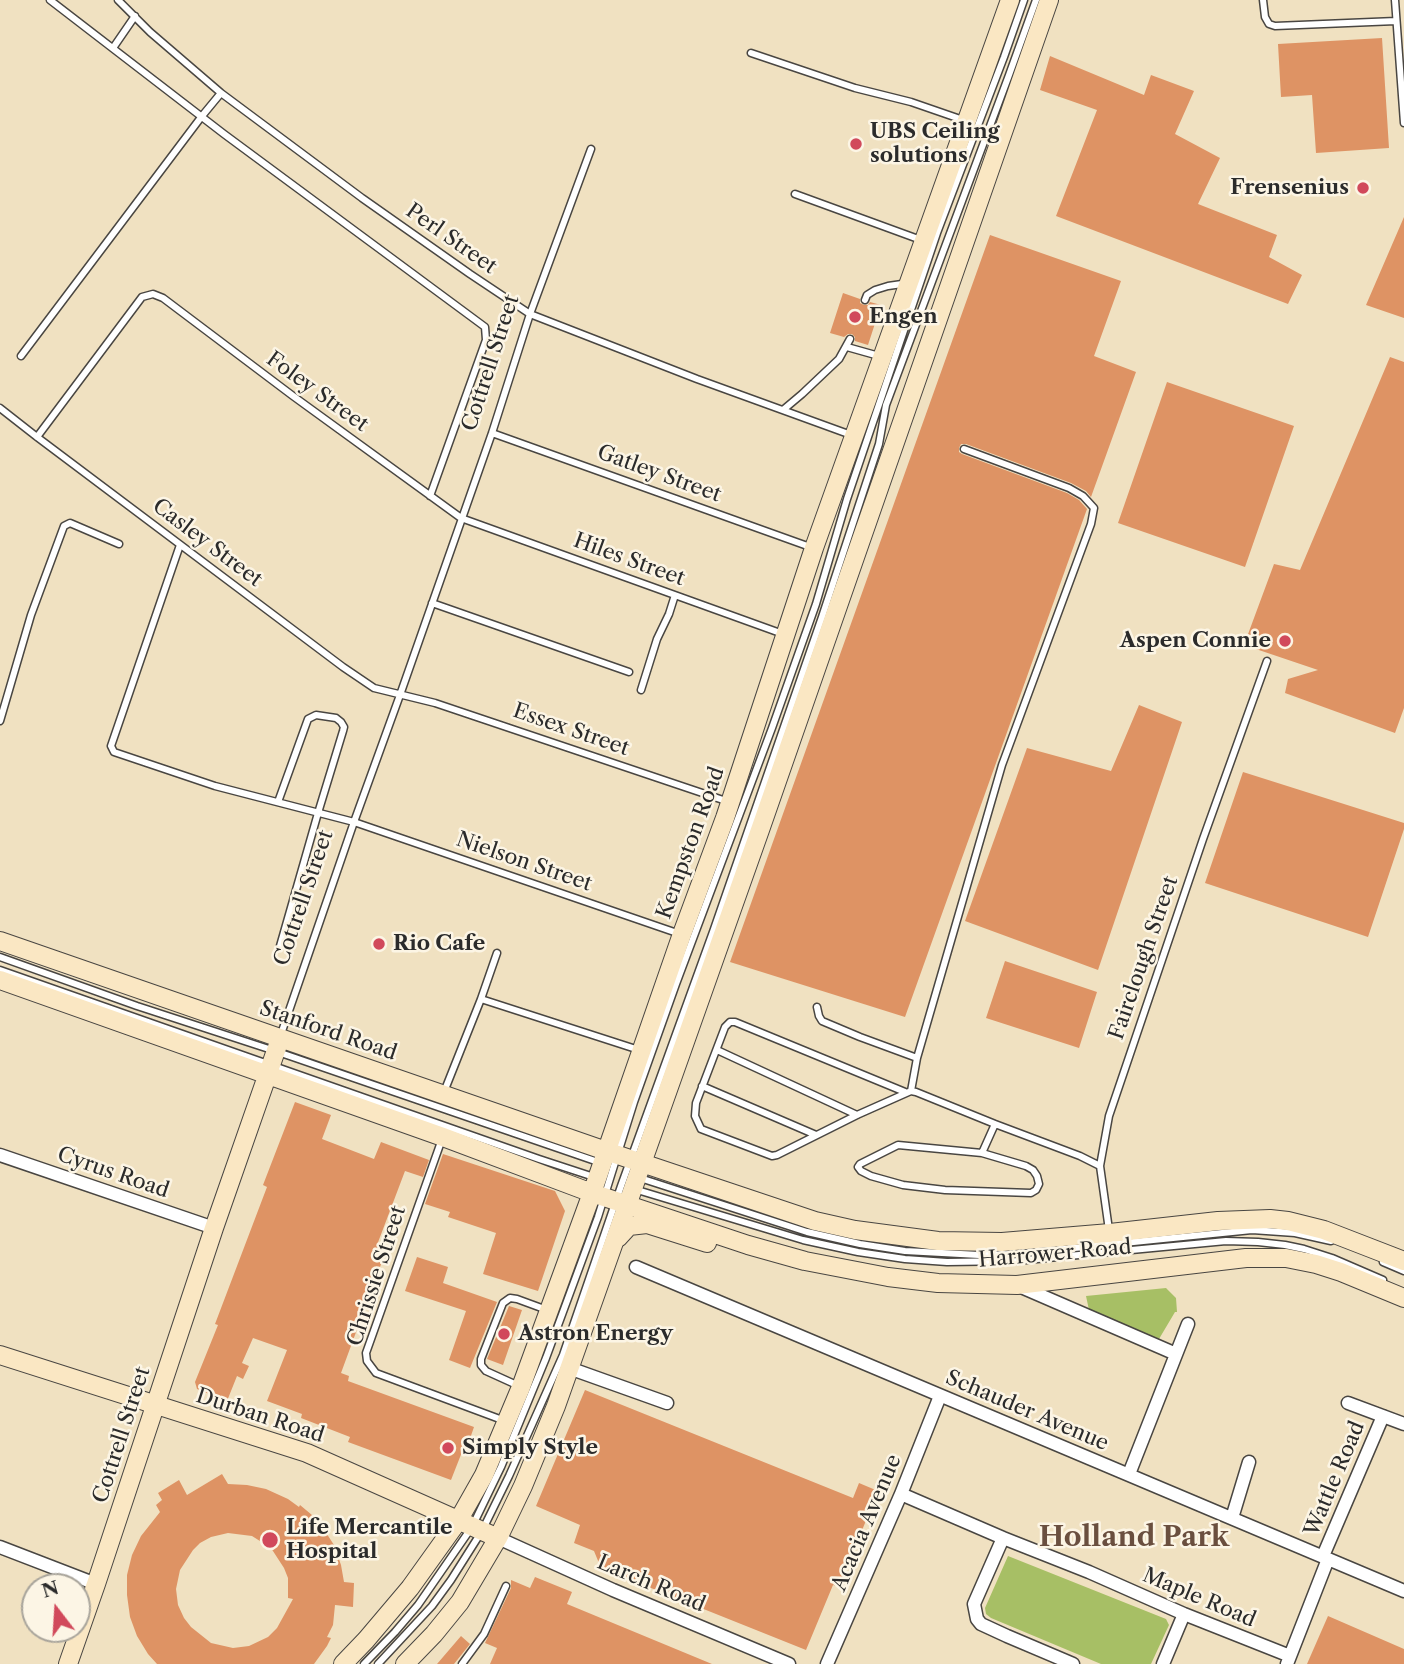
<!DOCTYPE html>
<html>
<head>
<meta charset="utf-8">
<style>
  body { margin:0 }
  #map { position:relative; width:1404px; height:1664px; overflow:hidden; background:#f0e1c1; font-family:"Libre Caslon Text",serif }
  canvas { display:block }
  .north { position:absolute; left:21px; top:1573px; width:70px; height:70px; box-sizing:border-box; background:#fcf5e5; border:2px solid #a8a49b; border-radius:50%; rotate:343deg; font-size:19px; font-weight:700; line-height:28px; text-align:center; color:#2b2b2b }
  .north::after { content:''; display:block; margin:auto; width:24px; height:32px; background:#d1495b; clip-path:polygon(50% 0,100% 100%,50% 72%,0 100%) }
</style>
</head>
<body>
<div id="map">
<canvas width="1404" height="1664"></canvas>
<div class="north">N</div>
</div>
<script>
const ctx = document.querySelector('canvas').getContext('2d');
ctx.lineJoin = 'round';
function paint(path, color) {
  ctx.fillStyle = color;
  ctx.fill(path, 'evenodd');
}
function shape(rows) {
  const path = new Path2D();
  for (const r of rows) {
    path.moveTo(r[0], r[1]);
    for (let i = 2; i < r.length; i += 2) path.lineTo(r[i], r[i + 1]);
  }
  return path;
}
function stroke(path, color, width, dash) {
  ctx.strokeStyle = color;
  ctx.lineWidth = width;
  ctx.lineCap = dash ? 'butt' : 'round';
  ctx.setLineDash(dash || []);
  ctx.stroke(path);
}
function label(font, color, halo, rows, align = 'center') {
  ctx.font = font + ' "Libre Caslon Text",serif';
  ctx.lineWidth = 5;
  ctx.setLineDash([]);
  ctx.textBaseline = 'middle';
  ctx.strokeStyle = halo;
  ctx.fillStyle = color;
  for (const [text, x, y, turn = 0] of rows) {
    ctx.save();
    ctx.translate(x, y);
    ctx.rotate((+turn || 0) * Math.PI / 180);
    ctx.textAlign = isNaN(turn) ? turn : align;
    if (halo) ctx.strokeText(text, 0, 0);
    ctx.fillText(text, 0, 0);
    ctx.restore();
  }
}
const green = shape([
  [1166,1288,1176,1298,1177,1312,1175,1312,1159,1339,1089,1310,1086,1296],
  [1008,1556,1166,1619,1169,1625,1151,1664,1101,1664,991,1618,986,1614,985,1608]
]);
const building = shape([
  [1382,38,1389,148,1316,153,1312,95,1281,97,1278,44],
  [1050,56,1144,95,1151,75,1194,91,1175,134,1220,158,1198,204,1277,235,1269,257,1302,275,1288,304,1056,216,1097,110,1040,90],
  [1404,217,1404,318,1366,305],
  [990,235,1121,281,1094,356,1136,372,1091,497,1086,491,1071,483,966,444,961,444,959,448,959,452,962,454,1067,493,1079,500,1087,509,905,1017,730,962],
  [843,293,860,299,860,303,864,305,868,305,870,302,881,305,868,345,855,341,855,337,852,334,848,334,844,337,830,333],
  [1390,357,1404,362,1404,708,1395,733,1285,693,1288,679,1318,670,1244,645,1274,564,1300,570],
  [1167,382,1294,426,1245,567,1118,523],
  [1139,705,1182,722,1098,970,965,921,1027,748,1111,771],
  [1243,772,1404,823,1404,829,1368,937,1205,883],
  [1005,961,1097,992,1079,1048,986,1018],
  [295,1102,331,1115,322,1139,374,1159,381,1142,429,1160,423,1177,405,1171,377,1245,387,1248,341,1373,349,1376,348,1381,474,1427,465,1453,462,1452,451,1480,348,1442,350,1437,301,1418,302,1414,267,1401,287,1350,253,1338,242,1363,249,1366,243,1379,237,1376,227,1401,197,1389,195,1382,218,1325,215,1324,267,1187,263,1185],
  [443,1154,555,1191,565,1211,538,1291,483,1274,496,1233,448,1217,450,1212,425,1204],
  [417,1257,448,1267,443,1283,497,1302,470,1368,449,1360,466,1311,405,1291],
  [509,1306,522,1310,503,1365,487,1359],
  [585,1390,853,1498,859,1483,878,1491,839,1587,833,1585,806,1650,601,1568,594,1551,574,1543,580,1525,536,1506],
  [222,1474,228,1484,247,1485,266,1489,288,1499,299,1507,300,1505,312,1515,323,1528,334,1545,341,1565,344,1582,354,1583,353,1607,335,1605,333,1625,327,1637,331,1638,327,1646,314,1664,157,1664,148,1654,137,1636,130,1617,127,1595,127,1575,132,1555,141,1536,160,1512,156,1505,162,1500,158,1493,179,1480,187,1495],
  [228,1533,252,1536,271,1548,284,1568,288,1578,288,1598,293,1599,277,1628,268,1637,249,1646,233,1648,211,1643,191,1627,184,1618,178,1605,176,1589,180,1570,193,1550,200,1543,211,1537],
  [535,1577,572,1592,567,1604,712,1664,490,1664,497,1648,485,1643,511,1588,511,1580,530,1588],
  [1328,1616,1404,1649,1404,1664,1307,1664],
  [461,1636,470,1644,454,1664,437,1664]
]);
const lane = shape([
  [50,0,224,134,485,327,486,340,430,496],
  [118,0,150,32,221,93,362,198,470,274,530,314,697,379,854,436],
  [1263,0,1265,17,1269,24,1275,26,1396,21],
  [1395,0,1404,123],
  [113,48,135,16],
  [751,53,855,88,911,102,966,121],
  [795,194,921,240],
  [865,300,867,295,875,290,888,286,902,284,906,285],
  [847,347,879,356],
  [21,356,202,116,221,93],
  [0,408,37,437,343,667,374,688,435,703,729,802],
  [783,410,802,394,839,359,850,339],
  [492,433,813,548],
  [37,437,142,297,153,294,163,298,293,396,461,518,783,634],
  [180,545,111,746,114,752,215,786,354,822,680,934],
  [432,603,629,672],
  [641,690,657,639,669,614,675,595],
  [0,721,31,615,64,526,70,523,119,544],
  [278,802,308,719,316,715,336,718,341,722,344,727,343,731,318,813,280,946],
  [0,957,137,1006,275,1051,601,1163],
  [0,970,539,1159,597,1178],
  [481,999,639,1050],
  [817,1007,819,1016,822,1021,860,1037,917,1058],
  [280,1037,354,822,400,695,492,433,530,314,591,149],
  [717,1050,857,1115],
  [702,1086,816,1135],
  [911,1091,917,1058,1002,765,1091,524,1094,508,1083,496,1069,488,964,449],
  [444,1092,481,999,497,953],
  [905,1092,735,1022,730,1022,725,1027,696,1103,695,1116,701,1129,772,1156,777,1155,857,1115,911,1091,916,1092,995,1124,1080,1156,1100,1166],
  [442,1139,371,1339,366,1353,367,1361,376,1373,505,1421],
  [982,1153,1026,1166,1033,1170,1037,1176,1039,1184,1036,1190,1031,1193,945,1190,903,1185,871,1176,861,1171,858,1167,860,1164,898,1145,982,1153,995,1124],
  [640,1178,807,1232,860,1244,905,1251,979,1255,1015,1254,1252,1230,1295,1233,1331,1241],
  [634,1189,803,1240,858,1252,905,1259,947,1262,1016,1261,1226,1241,1258,1242,1285,1245,1304,1249,1332,1258,1383,1280],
  [1109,1230,1100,1166,1109,1116,1203,839,1267,661],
  [1383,1262,1404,1271],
  [519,1386,486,1371,481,1365,481,1359,503,1303,510,1298,517,1299,547,1310],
  [364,1664,395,1632,418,1605,472,1527,501,1467,546,1358,598,1217,634,1102,676,984,772,728,816,604,847,499,937,233,1004,57,1024,0],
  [378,1664,432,1606,451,1580,482,1531,509,1476,563,1355,621,1186,714,929,822,617,879,444,886,405,1009,75,1036,0],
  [462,1664,484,1634,506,1586]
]);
const street = shape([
  [0,1155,214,1228],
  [636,1267,1404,1591],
  [1019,1286,1176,1354],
  [569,1368,667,1403],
  [1348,1403,1404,1424],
  [1129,1474,1188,1324],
  [901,1494,1003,1538,1089,1572,1184,1614,1290,1656],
  [1232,1518,1249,1462],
  [498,1538,613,1590,789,1664],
  [1003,1538,974,1604,977,1619,981,1624,1007,1636,1073,1664],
  [0,1547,96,1584],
  [1323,1556,1383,1416],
  [827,1664,901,1494,940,1396],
  [1163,1664,1184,1614],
  [1287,1664,1328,1559]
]);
const secondary = shape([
  [0,941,606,1151,815,1221,855,1230,938,1241,1002,1242,1110,1233,1218,1221,1270,1219,1288,1221,1324,1230,1404,1261],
  [0,980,443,1137,592,1193,748,1245,805,1261,888,1277,938,1283,1017,1285,1246,1258,1286,1258,1316,1264,1341,1272,1404,1298],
  [618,1238,629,1226,647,1224,707,1243],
  [0,1355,307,1453,498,1538],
  [68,1664,96,1584,214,1228,280,1039],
  [343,1664,366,1640,410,1588,458,1521,484,1475,521,1387,592,1193,682,934,725,818,814,548,1010,0],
  [405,1664,434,1634,460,1602,498,1538,523,1486,556,1406,760,830,1049,0]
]);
const markers = [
  [856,144,7,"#d1495b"],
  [1363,188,7,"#d1495b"],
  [855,317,7,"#d1495b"],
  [1285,641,7,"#d1495b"],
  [379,944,7,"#d1495b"],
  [504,1334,7,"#d1495b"],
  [448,1448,7,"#d1495b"],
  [270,1540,9,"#d1495b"]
];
const poiNames = [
  ["UBS Ceiling",870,132],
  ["solutions",870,156],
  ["Frensenius",1349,188,"right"],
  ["Engen",869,317],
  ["Aspen Connie",1271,641,"right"],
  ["Rio Cafe",393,944],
  ["Astron Energy",518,1334],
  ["Simply Style",462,1448],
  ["Life Mercantile",286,1528],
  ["Hospital",286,1552]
];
const streetNames = [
  ["Perl Street",451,239,35],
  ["Cottrell Street",491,363,-72],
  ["Foley Street",317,392,36],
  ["Gatley Street",659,474,20],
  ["Casley Street",207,543,37],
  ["Hiles Street",629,560,20],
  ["Essex Street",571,730,19],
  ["Kempston Road",691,843,-70],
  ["Nielson Street",524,862,19],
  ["Cottrell Street",304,898,-71],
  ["Fairclough Street",1144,958,-71],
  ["Stanford Road",328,1031,19],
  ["Cyrus Road",113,1173,19],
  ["Harrower Road",1055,1254,-5],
  ["Chrissie Street",377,1276,-72],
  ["Schauder Avenue",1027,1411,23],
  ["Durban Road",260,1416,18],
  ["Cottrell Street",122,1435,-72],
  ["Wattle Road",1335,1479,-67],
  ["Acacia Avenue",867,1523,-67],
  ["Larch Road",651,1584,23],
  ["Maple Road",1199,1598,23]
];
const districtNames = [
  ["Holland Park",1134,1538]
];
paint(green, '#a7bf65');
paint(building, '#de9364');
stroke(lane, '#494642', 9);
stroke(street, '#494642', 15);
stroke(secondary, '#494642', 20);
stroke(lane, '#fff', 6);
stroke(street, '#fff', 12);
stroke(secondary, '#fae7c3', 18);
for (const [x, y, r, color] of markers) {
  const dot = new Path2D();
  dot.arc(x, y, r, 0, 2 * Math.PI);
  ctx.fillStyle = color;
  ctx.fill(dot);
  stroke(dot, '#fcf5e5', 2.5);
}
label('bold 21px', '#2b2b2b', '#fcf5e5', poiNames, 'left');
label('21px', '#2b2b2b', '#fcf5e5', streetNames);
label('bold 28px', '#6a4f3f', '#fcf5e5', districtNames);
</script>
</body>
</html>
